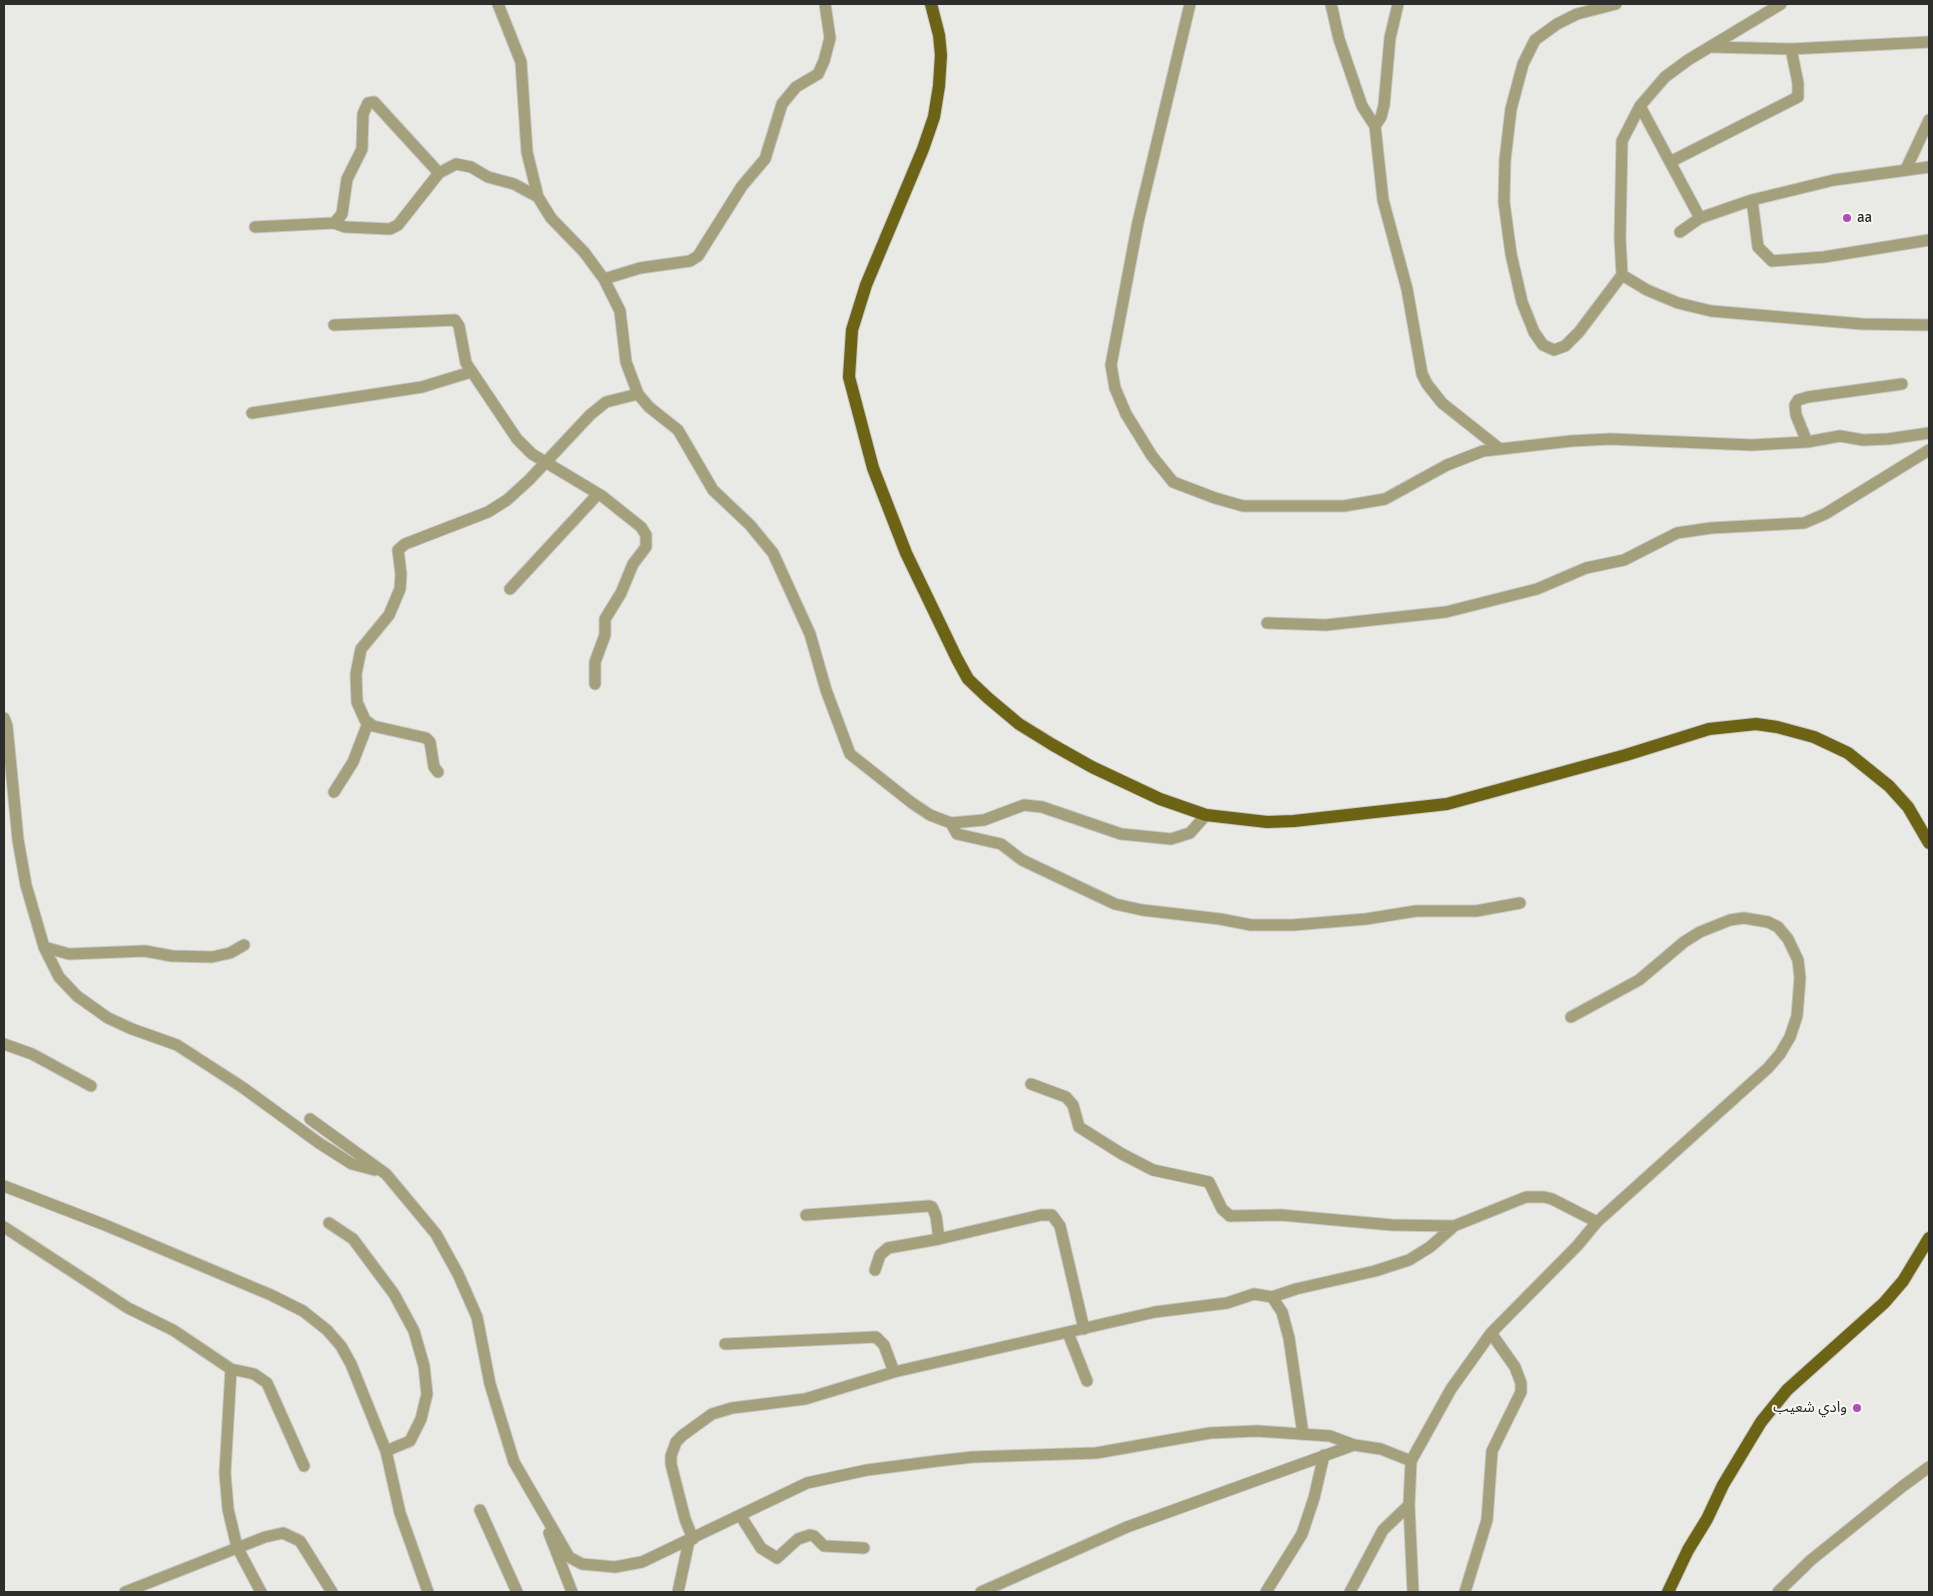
<!DOCTYPE html>
<html>
<head>
<meta charset="utf-8">
<style>
  body { margin:0 }
  #map { position:relative; width:1933px; height:1596px; overflow:hidden; background:#e9e9e6; font-family:Signika,sans-serif }
  canvas { display:block }
  .frame { position:absolute; inset:0; border:5px solid #2d2d2b; pointer-events:none }
</style>
</head>
<body>
<div id="map">
<canvas width="1933" height="1596"></canvas>
<div class="frame"></div>
</div>
<script>
const ctx = document.querySelector('canvas').getContext('2d');
ctx.lineJoin = 'round';
function shape(rows) {
  const path = new Path2D();
  for (const r of rows) {
    path.moveTo(r[0], r[1]);
    for (let i = 2; i < r.length; i += 2) path.lineTo(r[i], r[i + 1]);
  }
  return path;
}
function stroke(path, color, width, dash) {
  ctx.strokeStyle = color;
  ctx.lineWidth = width;
  ctx.lineCap = dash ? 'butt' : 'round';
  ctx.setLineDash(dash || []);
  ctx.stroke(path);
}
function label(font, color, halo, rows, align = 'center') {
  ctx.font = font + ' Signika,"Noto Sans Arabic",sans-serif';
  ctx.lineWidth = 4;
  ctx.setLineDash([]);
  ctx.textBaseline = 'middle';
  ctx.strokeStyle = halo;
  ctx.fillStyle = color;
  for (const [text, x, y, turn = 0] of rows) {
    ctx.save();
    ctx.translate(x, y);
    ctx.rotate((+turn || 0) * Math.PI / 180);
    ctx.textAlign = isNaN(turn) ? turn : align;
    if (halo) ctx.strokeText(text, 0, 0);
    ctx.fillText(text, 0, 0);
    ctx.restore();
  }
}
const minor = shape([
  [498,4,521,62,527,152,538,197,551,218,584,252,604,279],
  [825,4,830,38,824,61,818,74,796,87,782,104,765,159,742,186,698,256,690,261,640,268,604,279,620,311,626,362,638,394,649,407,678,430,713,490,750,525,773,553,810,634,826,690,850,754,912,803,930,815,951,823,984,820,1024,805,1042,807,1121,834,1171,839,1190,833,1206,815],
  [1190,4,1138,222,1111,365,1115,388,1126,414,1152,456,1173,482,1215,498,1243,506,1344,506,1385,499,1447,465,1483,451,1571,441,1610,439,1752,445,1807,442,1840,436,1863,440,1888,439,1929,433],
  [1331,4,1339,39,1362,106,1375,126,1383,200,1407,289,1422,374,1427,384,1442,403,1500,449],
  [1616,4,1577,14,1557,24,1535,40,1523,64,1511,109,1505,160,1504,202,1511,254,1522,302,1534,332,1543,345,1554,350,1565,346,1579,332,1622,275,1620,238,1622,141,1640,106,1665,77,1688,60,1781,4],
  [1712,47,1791,49,1929,42],
  [1640,106,1700,218],
  [1375,126,1381,117,1384,105,1390,38,1398,4],
  [1670,162,1798,97,1798,83,1791,49],
  [1929,167,1834,180,1752,200,1758,247,1772,261,1824,257,1929,240],
  [1906,169,1929,120],
  [334,223,342,214,347,179,362,149,363,114,368,103,374,102,439,173],
  [255,227,334,223,345,227,390,229,398,225,439,173,456,164,471,167,488,177,514,184,538,197],
  [1680,232,1700,218,1752,200],
  [1622,275,1647,290,1678,303,1711,311,1862,324,1929,325],
  [334,325,455,320,459,326,466,363,517,439,532,454,602,496,641,527,646,535,646,547,633,564,621,593,605,619,605,635,595,662,595,684],
  [252,413,422,387,471,372],
  [1807,442,1796,415,1795,405,1798,400,1808,397,1902,384],
  [510,589,598,494],
  [1267,623,1326,625,1446,612,1537,589,1586,568,1624,560,1677,533,1711,528,1804,523,1825,514,1929,450],
  [4,718,7,726,18,840,26,885,44,947,59,977,77,996,108,1018,132,1029,177,1045,242,1087,319,1143,352,1164,375,1170],
  [438,772,434,767,430,742,426,738,373,726,365,720,357,702,356,674,361,649,389,615,400,589,401,574,398,550,405,544,488,512,507,500,529,480,590,415,606,402,638,394],
  [334,792,353,762,368,723],
  [951,823,957,834,1001,844,1022,860,1115,904,1142,910,1220,919,1251,925,1293,925,1366,919,1416,911,1476,911,1520,903],
  [44,947,69,954,145,951,172,956,212,957,230,953,244,945],
  [1571,1017,1639,980,1684,942,1700,932,1730,920,1744,918,1768,922,1778,927,1788,939,1798,960,1800,978,1797,1016,1790,1037,1780,1054,1768,1068,1597,1222],
  [4,1044,32,1054,91,1086],
  [1031,1084,1066,1097,1073,1105,1079,1127,1122,1154,1153,1170,1209,1182,1222,1209,1230,1216,1281,1215,1392,1225,1454,1226],
  [310,1119,386,1174,436,1234,458,1274,477,1317,490,1384,514,1462,569,1557,582,1564,615,1567,642,1562,807,1483,867,1470,937,1461,973,1457,1096,1453,1210,1433,1257,1431,1330,1436,1354,1445,1381,1449,1411,1461,1451,1389,1491,1333,1515,1367,1521,1383,1521,1392,1492,1451,1487,1520,1465,1592],
  [4,1186,105,1225,271,1295,303,1311,327,1330,341,1346,351,1364,386,1451,400,1513,428,1592],
  [806,1215,929,1206,932,1207,936,1216,939,1239,1041,1215,1052,1215,1060,1226,1084,1329],
  [329,1223,353,1239,394,1294,414,1331,424,1366,427,1394,421,1419,410,1441,386,1451],
  [4,1227,128,1308,173,1330,231,1369,225,1473,228,1509,237,1547,261,1592],
  [875,1270,880,1255,888,1248,939,1239],
  [1068,1333,1087,1381],
  [725,1344,876,1337,884,1345,894,1372],
  [231,1369,254,1374,267,1383,304,1466],
  [1303,1434,1289,1338,1282,1312,1272,1297,1296,1289,1375,1271,1409,1260,1430,1247,1454,1226,1526,1197,1544,1197,1552,1199,1597,1222,1577,1246,1491,1333],
  [1411,1461,1409,1505,1413,1592],
  [480,1510,517,1592],
  [740,1515,761,1548,777,1558,798,1539,810,1535,814,1536,824,1546,864,1548],
  [549,1533,572,1592],
  [693,1539,685,1519,671,1464,671,1456,676,1442,683,1435,712,1414,732,1408,805,1399,894,1372,1155,1312,1227,1303,1254,1294,1272,1297],
  [125,1592,265,1537,283,1533,300,1541,332,1592],
  [678,1592,689,1541],
  [981,1592,1127,1527,1354,1445],
  [1266,1592,1302,1534,1314,1498,1324,1455],
  [1350,1592,1383,1530,1409,1505],
  [1778,1592,1811,1560,1903,1486,1929,1467]
]);
const major = shape([
  [931,4,939,35,941,55,939,86,934,117,923,149,866,285,852,330,849,377,873,468,906,553,957,659,968,679,988,698,1019,724,1053,745,1092,767,1160,799,1206,815,1267,822,1294,821,1447,804,1626,755,1709,729,1756,724,1777,727,1814,737,1848,753,1889,786,1908,807,1929,843],
  [1668,1592,1688,1550,1707,1519,1723,1485,1761,1422,1787,1390,1884,1303,1903,1281,1929,1238]
]);
const markers = [
  [1847,218,5,"#ad4db5"],
  [1857,1408,5,"#ad4db5"]
];
const poiNames = [
  ["aa",1857,218],
  ["وادي شعيب",1847,1408,"right"]
];
stroke(minor, '#c7c7c4', 13);
stroke(major, '#c7c7c4', 14);
stroke(minor, '#a4a07c', 11);
stroke(major, '#6c6314', 12);
for (const [x, y, r, color] of markers) {
  const dot = new Path2D();
  dot.arc(x, y, r, 0, 2 * Math.PI);
  ctx.fillStyle = color;
  ctx.fill(dot);
  stroke(dot, '#f6f6f3', 2);
}
label('15px', '#2d2d2b', '#f6f6f3', poiNames, 'left');
</script>
</body>
</html>
